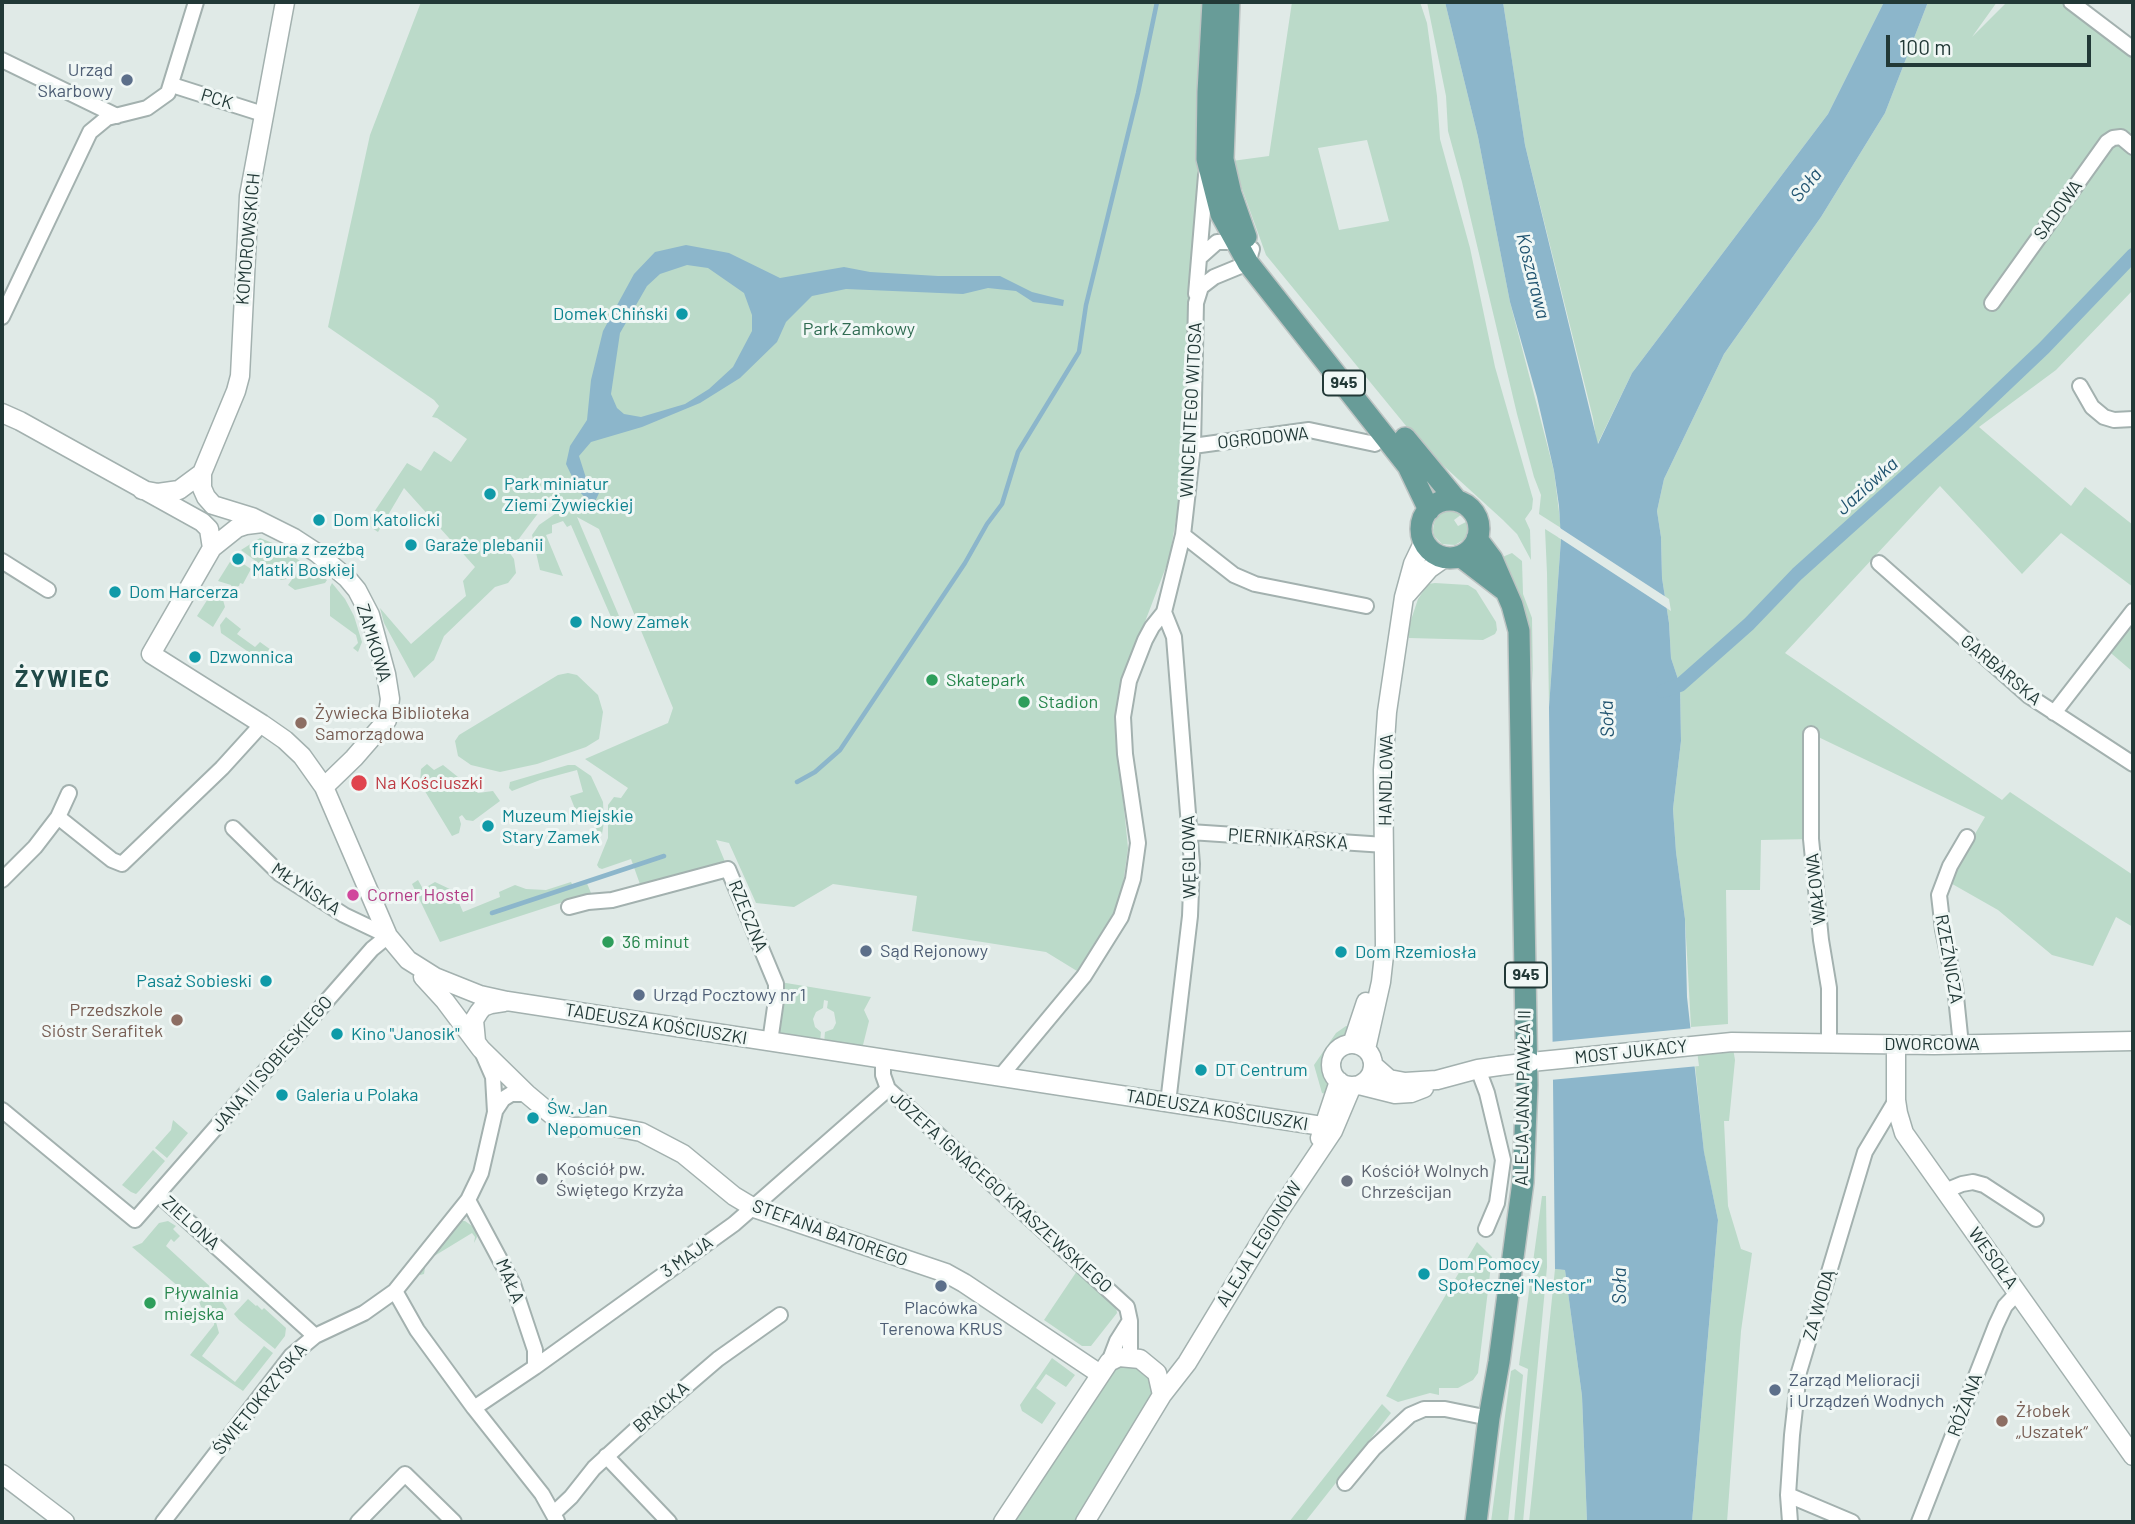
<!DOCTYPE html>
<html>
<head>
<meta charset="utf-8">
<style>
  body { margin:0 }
  #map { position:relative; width:2135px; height:1524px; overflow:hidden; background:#e0eae7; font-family:Barlow,sans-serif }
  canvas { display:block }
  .frame { position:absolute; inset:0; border:4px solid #223937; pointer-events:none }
  .scale { position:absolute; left:1886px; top:35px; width:205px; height:32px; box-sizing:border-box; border:4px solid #223937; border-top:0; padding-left:9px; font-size:21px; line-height:24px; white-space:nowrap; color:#223937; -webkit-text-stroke:5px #f0f7f5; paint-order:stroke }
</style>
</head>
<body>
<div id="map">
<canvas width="2135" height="1524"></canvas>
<div class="frame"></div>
<div class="scale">100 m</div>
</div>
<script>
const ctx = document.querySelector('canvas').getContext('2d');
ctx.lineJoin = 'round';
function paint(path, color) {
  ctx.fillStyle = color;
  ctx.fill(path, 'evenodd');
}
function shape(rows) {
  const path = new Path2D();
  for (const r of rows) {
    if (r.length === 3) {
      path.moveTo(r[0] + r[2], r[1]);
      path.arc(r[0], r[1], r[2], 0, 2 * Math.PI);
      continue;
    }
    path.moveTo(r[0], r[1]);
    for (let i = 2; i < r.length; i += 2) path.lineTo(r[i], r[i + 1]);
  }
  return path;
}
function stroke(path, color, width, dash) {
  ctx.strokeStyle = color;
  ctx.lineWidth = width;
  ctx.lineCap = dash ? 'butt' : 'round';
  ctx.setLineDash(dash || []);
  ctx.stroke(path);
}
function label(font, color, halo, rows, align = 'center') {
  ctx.font = font + ' Barlow,sans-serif';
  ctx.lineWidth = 6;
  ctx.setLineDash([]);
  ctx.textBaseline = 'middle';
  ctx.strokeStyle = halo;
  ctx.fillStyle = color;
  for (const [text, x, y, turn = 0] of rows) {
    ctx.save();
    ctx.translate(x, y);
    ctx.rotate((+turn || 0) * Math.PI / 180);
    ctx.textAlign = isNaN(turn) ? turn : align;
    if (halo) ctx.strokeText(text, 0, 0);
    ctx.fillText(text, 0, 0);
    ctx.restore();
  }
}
const green = shape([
  [421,2,1207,2,1199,205,1187,328,1186,427,1182,486,1169,559,1122,682,1115,719,1128,848,1123,884,1114,912,1077,971,1046,952,912,931,917,896,833,884,794,907,756,903,729,843,716,840,728,869,719,871,716,864,641,887,631,859,602,869,599,868,597,865,608,838,608,805,614,797,621,798,628,788,585,759,668,723,673,708,599,529,577,517,622,623,615,626,571,525,567,527,563,521,552,525,552,533,546,535,563,576,540,570,532,535,539,525,562,509,548,500,509,552,514,559,516,573,508,583,495,587,444,636,434,660,414,678,384,623,380,608,411,644,466,596,463,581,475,567,404,488,378,532,366,524,407,463,421,471,434,451,451,462,467,439,437,418,432,417,439,406,434,400,328,327,370,135],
  [1292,2,1420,2,1427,23,1437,96,1440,139,1470,248,1495,367,1533,499,1532,509,1525,519,1530,530,1531,560,1517,534,1503,520,1425,449,1266,255,1232,161,1269,156],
  [1367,140,1389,221,1339,230,1318,148],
  [1427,2,1445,2,1478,137,1510,302,1554,471,1561,528,1539,514,1541,495,1534,477,1517,414,1462,182,1448,131,1446,96],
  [1503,2,1884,2,1828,114,1632,373,1597,445,1593,418,1525,145],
  [1928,2,1997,2,1972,37,2007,2,2068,2,2133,49,2133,290,2056,370,1979,427,2071,506,2085,487,2133,525,2133,587,2061,533,2022,574,1940,486,1785,653,2002,800,2010,792,2133,875,2133,927,2116,917,2093,966,2052,955,1998,910,1947,881,1985,817,1812,734,1811,839,1761,840,1760,890,1726,890,1728,1024,1691,1027,1685,919,1676,852,1673,809,1681,741,1680,685,1671,658,1669,623,1662,578,1661,537,1657,511,1664,479,1724,354,1821,217,1885,113],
  [1449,509,1462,514,1454,520,1458,526,1468,521,1469,527,1465,539,1455,545,1442,544,1434,536,1433,530,1435,519,1443,511],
  [1545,529,1561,539,1549,707,1547,573],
  [260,538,275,544,300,561,287,579,281,580,241,550],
  [1512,553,1522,561,1523,594,1532,618,1533,684,1529,628,1523,605,1500,558],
  [233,557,251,569,243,584,240,583,239,586,232,588,231,585,218,581],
  [304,563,327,580,325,583,295,590,288,585],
  [332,583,345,599,354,616,362,642,358,652,353,648,358,643,356,635,330,616,330,587],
  [1435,583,1468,585,1476,590,1496,622,1497,630,1495,634,1483,640,1409,638,1409,626,1418,599,1428,584],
  [216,586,220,589,225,607,213,627,197,616],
  [2133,611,2133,672,2105,648],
  [226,617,241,629,237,634,255,647,260,642,278,655,265,663,263,662,221,633,220,625],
  [568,673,577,675,598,695,603,712,599,739,586,747,537,764,500,772,471,765,458,756,455,741,459,735,558,675],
  [427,764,434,770,443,765,478,793,493,791,500,801,473,821,466,820,462,815,459,817,461,824,459,833,452,836,420,783,421,769],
  [568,765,575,765,591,776,603,802,604,822,602,834,599,836,591,815,579,819,570,796,583,792,577,770,540,780,512,791,509,788,510,782],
  [418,880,423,889,435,882,454,891,463,912,500,897,499,892,515,885,526,889,546,890,571,882,573,886,586,881,591,893,440,942,412,884],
  [786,983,871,997,864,1010,869,1021,862,1049,824,1043,825,1032,833,1029,836,1023,834,1012,827,1008,828,1001,824,1000,823,1008,816,1012,813,1019,815,1027,821,1032,820,1042,814,1041,814,1038,810,1037,808,1041,772,1035,776,984],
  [1346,1026,1353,1027,1347,1037,1333,1047,1324,1064,1329,1082,1328,1095,1322,1093,1314,1065,1336,1033],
  [1732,1042,1735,1060,1729,1121,1724,1121,1728,1206,1741,1249,1752,1253,1741,1331,1727,1522,1692,1522,1718,1220,1704,1153,1693,1045],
  [173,1120,188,1133,167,1158,155,1148,171,1130],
  [153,1150,165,1161,139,1191,136,1194,131,1192,122,1185],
  [1542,1196,1546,1196,1547,1267,1523,1522,1514,1522,1528,1369,1519,1365],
  [168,1221,176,1226,173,1229,180,1236,174,1242,171,1239,166,1246,216,1292,227,1309,216,1322,219,1333,202,1356,235,1382,264,1346,273,1353,243,1391,190,1355,214,1325,215,1312,201,1307,197,1295,190,1288,179,1287,132,1247,142,1243,159,1223],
  [459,1221,465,1221,475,1228,477,1237,474,1243,475,1237,472,1233,426,1261,424,1274,420,1275,418,1270,421,1264],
  [1477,1242,1492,1257,1478,1373,1473,1380,1458,1388,1439,1388,1439,1395,1430,1393,1398,1402,1386,1396],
  [1555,1269,1565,1270,1582,1396,1587,1522,1529,1522],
  [1077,1271,1116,1307,1117,1313,1091,1346,1082,1346,1044,1320],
  [248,1299,256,1306,257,1305,262,1310,264,1308,286,1328,285,1336,275,1349,239,1320,234,1314],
  [1052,1358,1075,1375,1066,1387,1046,1374,1036,1388,1056,1403,1042,1424,1022,1411,1020,1405],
  [1134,1365,1151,1379,1155,1392,1078,1522,1006,1522,1114,1366],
  [1515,1369,1523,1375,1508,1522,1491,1522,1510,1378,1511,1371],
  [1382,1404,1391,1413,1305,1522,1289,1522]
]);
const water = shape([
  [1445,2,1503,2,1525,145,1598,444,1632,373,1828,114,1884,2,1928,2,1885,113,1821,217,1724,354,1664,479,1657,511,1661,537,1662,578,1669,623,1671,658,1680,685,1681,741,1673,809,1676,852,1685,919,1687,997,1704,1152,1718,1220,1692,1522,1587,1522,1582,1396,1565,1270,1555,1269,1549,707,1561,539,1559,506,1554,471,1537,397,1510,302,1478,137],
  [686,245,729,253,780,278,844,267,870,272,938,276,1000,276,1032,292,1064,300,1063,306,1033,302,1016,291,988,288,963,294,846,289,812,296,786,322,777,342,740,378,700,403,642,427,591,442,579,456,586,478,599,493,593,506,579,491,566,464,570,446,587,420,591,380,603,331,634,274,655,252],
  [687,265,708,268,744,293,752,315,752,331,733,367,709,389,685,404,641,417,624,414,617,408,611,394,620,333,647,286,660,274]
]);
const pier = shape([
  [1557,526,1669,599,1671,611,1558,537],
  [1694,1028,1699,1066,1550,1080,1550,1042]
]);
const stream = shape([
  [797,782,815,772,840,750,965,563,987,524,1002,504,1018,452,1079,352,1086,305,1138,93,1157,2],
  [492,913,664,856]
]);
const canal = shape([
  [1663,691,1680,685,1749,624,1797,574,1964,424,2044,348,2133,255]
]);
const minor = shape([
  [2071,2,2133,49],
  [2,60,117,116],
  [172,85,263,114],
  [1196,294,1206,175],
  [1992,303,2107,142,2113,138,2121,137,2133,147],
  [2,317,90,132,107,118,147,108,168,93,196,2],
  [2080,386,2092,407,2104,417,2114,420,2133,419],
  [1193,446,1309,430,1375,444],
  [1183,535,1234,575,1255,584,1366,606],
  [2,561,48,590],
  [1879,563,2029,696,2133,764],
  [1164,612,1174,637,1192,864,1190,916,1168,1103],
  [2054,713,2133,611],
  [1811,734,1811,839,1821,940,1829,988,1829,1043],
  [58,817,112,860,122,864,222,768,262,724],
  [233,828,280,874,344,915,388,936],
  [1190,832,1385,845],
  [2,880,35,847,58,817,69,793],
  [569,907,588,902,612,900,728,869,776,984,776,1000,770,1042],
  [1961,1045,1955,987,1943,930,1939,895,1950,866,1967,837],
  [883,1059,883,1075,888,1089,1127,1307,1130,1321,1130,1357],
  [1478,1069,1487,1093,1503,1160,1497,1203,1486,1229],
  [1000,1077,1084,976,1121,917,1133,879,1138,843,1125,754,1123,717,1129,681,1145,640,1152,627,1164,612,1183,535,1193,446,1196,303,1201,287,1214,277,1248,263,1252,249,1237,242,1217,242,1199,258],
  [2,1110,135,1220,372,949,388,936],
  [495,1111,503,1099,511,1094,527,1094],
  [1945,1191,1962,1184,1973,1182,1984,1185,2036,1219],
  [158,1194,315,1336],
  [468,1200,513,1284,535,1350,535,1367],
  [395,1291,417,1330,474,1408,542,1494,557,1521],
  [1109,1362,1117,1341,1129,1322],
  [474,1408,535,1367,734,1224,888,1089],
  [606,1456,669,1522],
  [1345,1483,1374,1448,1410,1415,1424,1409,1445,1409,1489,1418],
  [1788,1495,1852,1522],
  [554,1513,571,1497,594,1468,641,1425,718,1359,780,1315],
  [163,1522,291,1356,315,1336,364,1313,395,1291,468,1200,481,1173,495,1112,493,1077,483,1054],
  [358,1522,405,1474,454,1522],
  [1790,1522,1788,1495,1792,1435,1799,1372,1865,1152,1896,1100],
  [1919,1522,1996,1325,2005,1306,2018,1292]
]);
const tertiary = shape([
  [2,413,20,421,202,522,209,529,212,548],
  [202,473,202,488,206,497,213,505,252,517,294,538,317,553,347,578,357,590,370,615,386,674,390,699,387,720,354,758,324,787],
  [142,490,158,493,179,490,202,473,236,391,240,376,249,196,285,2],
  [262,523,246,525,237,528,212,548,151,654,262,724,285,740,302,756,324,787,388,936,408,960,435,977,480,995,507,1001,1322,1126],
  [1407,594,1429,569,1446,557],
  [423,977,445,1001,481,1049,527,1094,564,1125,573,1127,609,1126,641,1132,683,1154,734,1196,754,1208,946,1273,964,1283,1100,1374],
  [476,1041,474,1020,479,1012,483,1007,491,1004,504,1002],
  [1352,1044,1366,1002],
  [1352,1065,21],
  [1896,1045,1896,1100,1898,1113,1904,1133,2133,1456],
  [1366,1049,1381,982,1385,946,1383,770,1387,712,1404,597,1413,564,1424,541],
  [1531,1062,1732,1042,1934,1045,2133,1041],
  [1373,1065,1389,1079,1405,1082,1437,1080,1478,1069,1499,1066],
  [1359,1085,1395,1094,1411,1093,1424,1088],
  [1320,1138,1339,1081],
  [2,1474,65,1522],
  [1003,1522,1109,1362,1119,1357,1140,1359,1157,1373,1162,1395],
  [1085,1522,1162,1395,1187,1363,1276,1216,1333,1131,1352,1086]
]);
const primary = shape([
  [1213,2,1208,92,1207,159,1221,214,1248,263,1408,466,1429,510],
  [1229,2,1223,159,1231,194,1246,237],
  [1405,438,1457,501],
  [1450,529,29],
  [1460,556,1503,589],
  [1476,1522,1489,1418,1499,1362,1523,1182,1527,1085,1519,631,1512,605,1492,559,1477,539]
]);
const tertiaryBridge = shape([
  [1499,1066,1531,1062]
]);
const markers = [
  [127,80,7,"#5c6f8a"],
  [682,314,7,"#0f9aa8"],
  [490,494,7,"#0f9aa8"],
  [319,520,7,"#0f9aa8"],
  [411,545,7,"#0f9aa8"],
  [238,559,7,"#0f9aa8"],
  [115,592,7,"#0f9aa8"],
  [576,622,7,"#0f9aa8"],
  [195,657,7,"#0f9aa8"],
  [932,680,7,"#2e9e5b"],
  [1024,702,7,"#2e9e5b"],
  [301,723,7,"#8d6e63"],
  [359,783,9,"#e0444e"],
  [488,826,7,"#0f9aa8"],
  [353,895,7,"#d1479c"],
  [608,942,7,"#2e9e5b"],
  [866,951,7,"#5c6f8a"],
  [1341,952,7,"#0f9aa8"],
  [266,981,7,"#0f9aa8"],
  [639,995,7,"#5c6f8a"],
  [177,1020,7,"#8d6e63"],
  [337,1034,7,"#0f9aa8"],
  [1201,1070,7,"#0f9aa8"],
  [282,1095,7,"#0f9aa8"],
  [533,1118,7,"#0f9aa8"],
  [542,1179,7,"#6b7280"],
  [1347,1181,7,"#6b7280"],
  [1424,1274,7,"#0f9aa8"],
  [941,1286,7,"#5c6f8a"],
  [150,1303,7,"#2e9e5b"],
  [1775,1390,7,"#5c6f8a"],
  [2002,1421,7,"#8d6e63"]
];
const shields = [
  [1344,383,42],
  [1526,975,42]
];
const shieldNames = [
  ["945",1344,383],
  ["945",1526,975]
];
const serviceNames = [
  ["Urząd",113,70,"right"],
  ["Skarbowy",113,91,"right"],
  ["Sąd Rejonowy",880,951],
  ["Urząd Pocztowy nr 1",653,995],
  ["Placówka",941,1308,"center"],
  ["Terenowa KRUS",941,1329,"center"],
  ["Zarząd Melioracji",1789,1380],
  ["i Urządzeń Wodnych",1789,1401]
];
const streetNames = [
  ["PCK",217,99,17],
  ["SADOWA",2058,210,-54],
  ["KOMOROWSKICH",248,239,-85],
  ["WINCENTEGO WITOSA",1191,410,-87],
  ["OGRODOWA",1263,438,-6],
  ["ZAMKOWA",374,643,73],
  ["GARBARSKA",2001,670,40],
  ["HANDLOWA",1386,780,-89],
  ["PIERNIKARSKA",1288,839,4],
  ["WĘGLOWA",1189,857,-91],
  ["MŁYŃSKA",306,889,34],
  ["WAŁOWA",1816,889,-96],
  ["RZECZNA",748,916,68],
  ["RZEŹNICZA",1949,959,80],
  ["TADEUSZA KOŚCIUSZKI",656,1024,9],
  ["DWORCOWA",1932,1044],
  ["MOST JUKACY",1631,1052,-6],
  ["JANA III SOBIESKIEGO",272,1064,-49],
  ["ALEJA JANA PAWŁA II",1523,1098,-89],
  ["TADEUSZA KOŚCIUSZKI",1217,1110,9],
  ["JÓZEFA IGNACEGO KRASZEWSKIEGO",1001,1192,42],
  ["ZIELONA",191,1223,42],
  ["STEFANA BATOREGO",830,1233,20],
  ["ALEJA LEGIONÓW",1259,1244,-58],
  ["3 MAJA",687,1257,-35],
  ["WESOŁA",1993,1258,54],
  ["MAŁA",510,1281,67],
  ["ZA WODĄ",1819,1305,-74],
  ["ŚWIĘTOKRZYSKA",260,1399,-51],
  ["RÓŻANA",1965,1405,-69],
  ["BRACKA",661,1407,-41]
];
const cultureNames = [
  ["Domek Chiński",668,314,"right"],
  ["Park miniatur",504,484],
  ["Ziemi Żywieckiej",504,505],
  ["Dom Katolicki",333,520],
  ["Garaże plebanii",425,545],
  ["figura z rzeźbą",252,549],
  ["Matki Boskiej",252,570],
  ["Dom Harcerza",129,592],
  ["Nowy Zamek",590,622],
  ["Dzwonnica",209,657],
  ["Muzeum Miejskie",502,816],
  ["Stary Zamek",502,837],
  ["Dom Rzemiosła",1355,952],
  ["Pasaż Sobieski",252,981,"right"],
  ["Kino \"Janosik\"",351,1034],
  ["DT Centrum",1215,1070],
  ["Galeria u Polaka",296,1095],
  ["Św. Jan",547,1108],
  ["Nepomucen",547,1129],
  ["Dom Pomocy",1438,1264],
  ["Społecznej \"Nestor\"",1438,1285]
];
const parkNames = [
  ["Park Zamkowy",859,329]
];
const leisureNames = [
  ["Skatepark",946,680],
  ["Stadion",1038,702],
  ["36 minut",622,942],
  ["Pływalnia",164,1293],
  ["miejska",164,1314]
];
const educationNames = [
  ["Żywiecka Biblioteka",315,713],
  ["Samorządowa",315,734],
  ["Przedszkole",163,1010,"right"],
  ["Sióstr Serafitek",163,1031,"right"],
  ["Żłobek",2016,1411],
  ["„Uszatek“",2016,1432]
];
const healthNames = [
  ["Na Kościuszki",375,783]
];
const hotelNames = [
  ["Corner Hostel",367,895]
];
const worshipNames = [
  ["Kościół pw.",556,1169],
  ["Świętego Krzyża",556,1190],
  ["Kościół Wolnych",1361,1171],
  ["Chrześcijan",1361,1192]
];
const waterNames = [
  ["Soła",1806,185,-50],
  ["Koszarawa",1533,276,76],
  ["Jaziówka",1867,486,-42],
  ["Soła",1607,719,-92],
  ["Soła",1620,1286,-90]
];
const districtNames = [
  ["ŻYWIEC",63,679]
];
paint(green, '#bbdac9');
paint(water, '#8cb6cb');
paint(pier, '#e0eae7');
stroke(stream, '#8cb6cb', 4.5);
stroke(canal, '#8cb6cb', 14);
stroke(minor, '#a3b1af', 18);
stroke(tertiary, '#a3b1af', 21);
stroke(primary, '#bdc4c3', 24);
stroke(minor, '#fff', 14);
stroke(tertiary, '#fff', 18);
stroke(primary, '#689c98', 21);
stroke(tertiaryBridge, '#a3b1af', 21, []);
stroke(tertiaryBridge, '#fff', 18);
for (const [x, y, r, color] of markers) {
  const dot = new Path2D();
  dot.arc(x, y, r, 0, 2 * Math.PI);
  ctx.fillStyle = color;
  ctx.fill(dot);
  stroke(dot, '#f0f7f5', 2.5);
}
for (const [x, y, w] of shields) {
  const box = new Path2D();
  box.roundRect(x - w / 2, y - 12.5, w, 25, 5);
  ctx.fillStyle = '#f0f7f5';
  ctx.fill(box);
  stroke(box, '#223937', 2);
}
label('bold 16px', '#223937', null, shieldNames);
label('18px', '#4e5e75', '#f0f7f5', serviceNames, 'left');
label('18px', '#223937', '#f0f7f5', streetNames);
label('18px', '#0d838f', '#f0f7f5', cultureNames, 'left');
label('18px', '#306c52', '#f0f7f5', parkNames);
label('18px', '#27864d', '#f0f7f5', leisureNames, 'left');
label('18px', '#785e54', '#f0f7f5', educationNames, 'left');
label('18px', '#be3a42', '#f0f7f5', healthNames, 'left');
label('18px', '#b23c85', '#f0f7f5', hotelNames, 'left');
label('18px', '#5b616d', '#f0f7f5', worshipNames, 'left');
label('italic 19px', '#215470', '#f0f7f5', waterNames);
ctx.letterSpacing = '2px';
label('bold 24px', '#204947', '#f0f7f5', districtNames);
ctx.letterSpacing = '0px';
</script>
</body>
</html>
